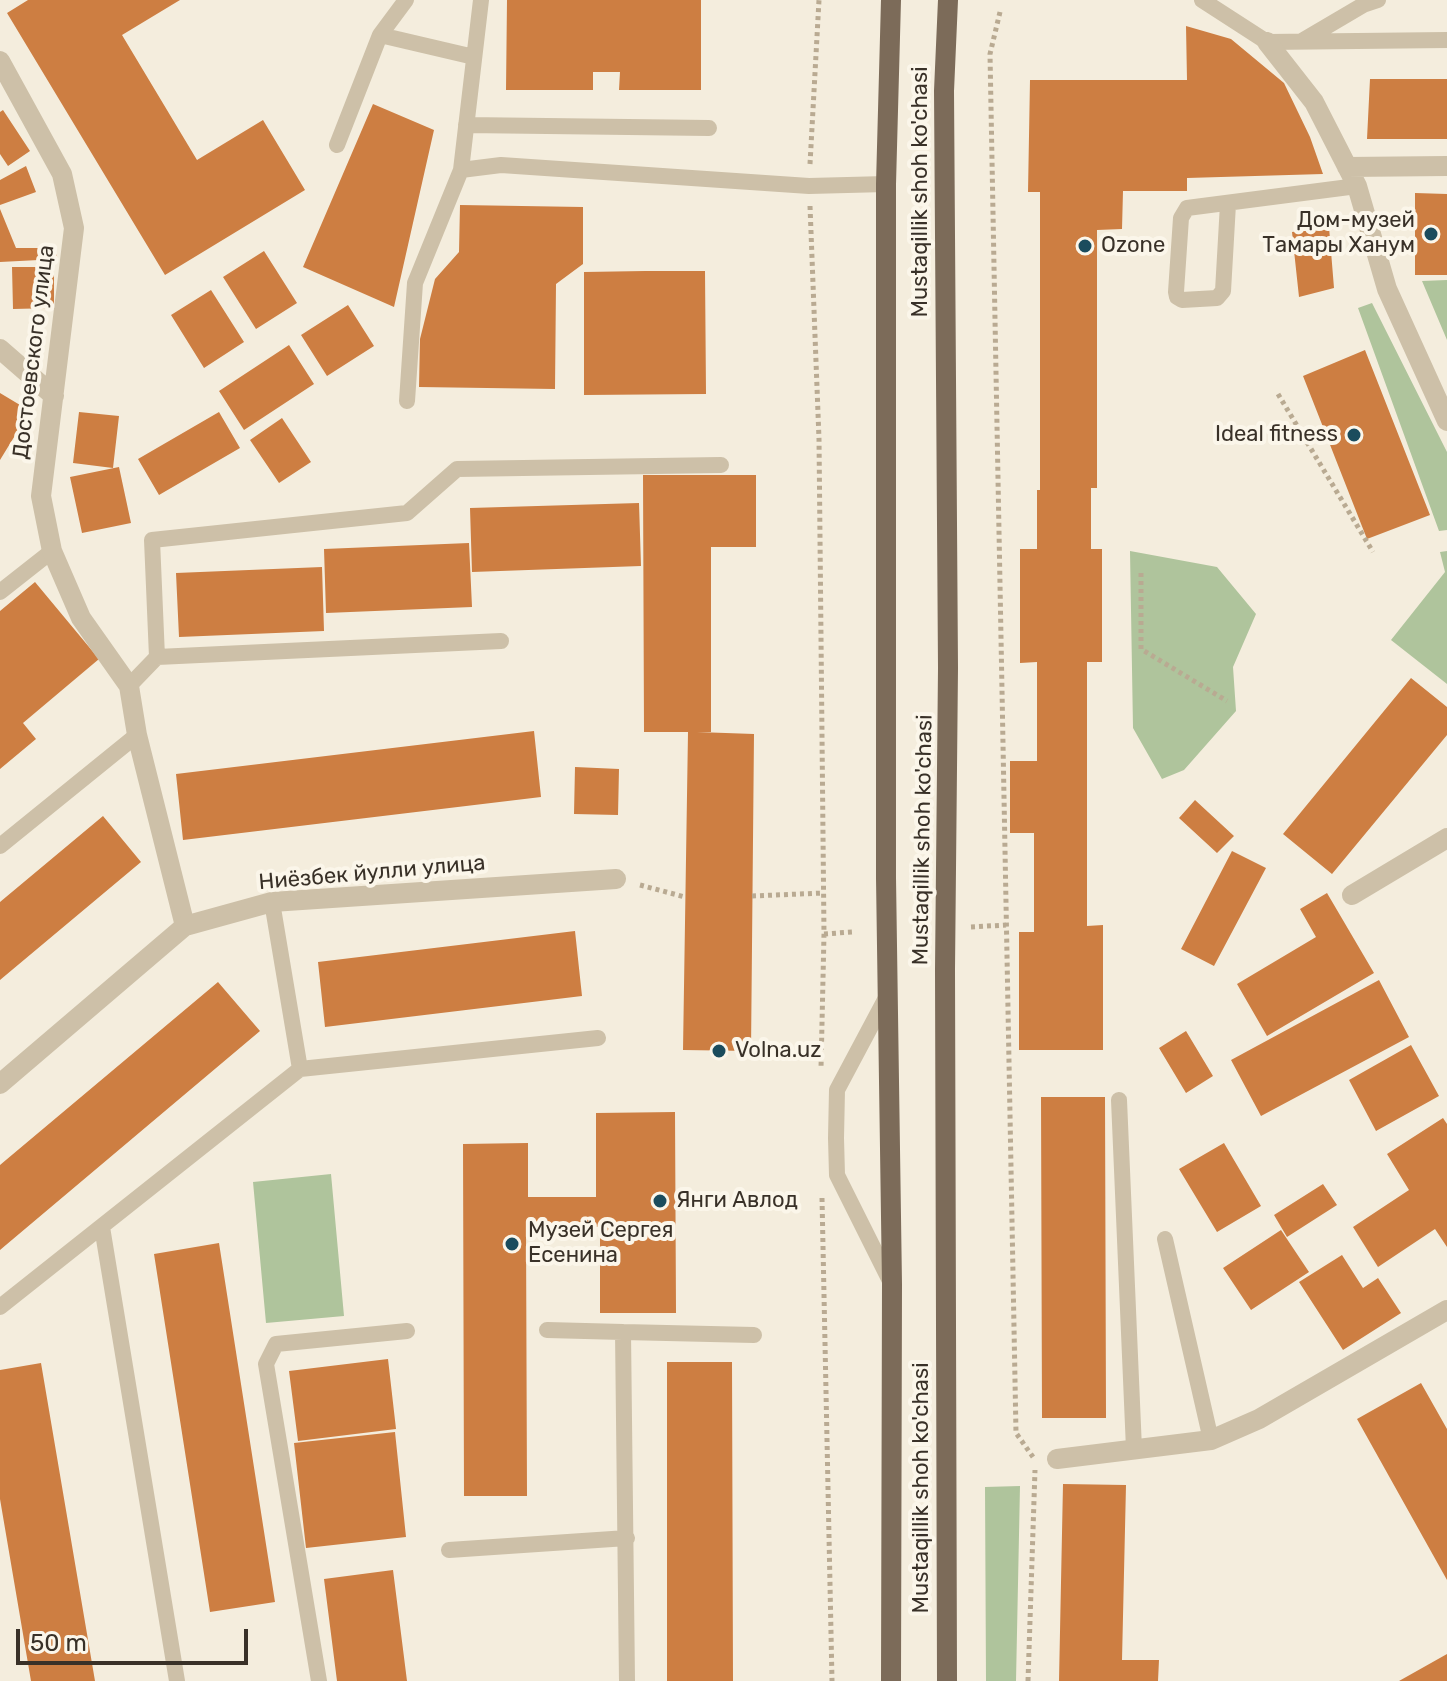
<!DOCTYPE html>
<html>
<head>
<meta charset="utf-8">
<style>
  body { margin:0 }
  #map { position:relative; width:1447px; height:1681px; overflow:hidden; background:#f4eddd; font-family:Rubik,sans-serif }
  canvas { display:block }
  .scale { position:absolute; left:16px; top:1629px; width:232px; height:36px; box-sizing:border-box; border:4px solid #393128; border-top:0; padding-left:10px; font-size:24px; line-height:28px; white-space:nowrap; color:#393128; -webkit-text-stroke:6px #fbf6ea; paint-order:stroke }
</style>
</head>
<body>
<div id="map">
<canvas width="1447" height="1681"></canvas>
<div class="scale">50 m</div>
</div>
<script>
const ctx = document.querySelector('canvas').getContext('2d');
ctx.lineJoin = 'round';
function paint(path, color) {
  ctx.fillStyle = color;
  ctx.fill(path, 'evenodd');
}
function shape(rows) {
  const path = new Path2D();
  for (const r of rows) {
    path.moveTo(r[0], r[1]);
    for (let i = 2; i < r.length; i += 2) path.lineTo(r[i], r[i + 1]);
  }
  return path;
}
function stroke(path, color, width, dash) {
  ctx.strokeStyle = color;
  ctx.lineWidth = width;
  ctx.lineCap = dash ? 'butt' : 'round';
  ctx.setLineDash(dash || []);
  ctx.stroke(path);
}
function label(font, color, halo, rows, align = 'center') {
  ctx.font = font + ' Rubik,sans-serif';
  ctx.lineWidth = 8;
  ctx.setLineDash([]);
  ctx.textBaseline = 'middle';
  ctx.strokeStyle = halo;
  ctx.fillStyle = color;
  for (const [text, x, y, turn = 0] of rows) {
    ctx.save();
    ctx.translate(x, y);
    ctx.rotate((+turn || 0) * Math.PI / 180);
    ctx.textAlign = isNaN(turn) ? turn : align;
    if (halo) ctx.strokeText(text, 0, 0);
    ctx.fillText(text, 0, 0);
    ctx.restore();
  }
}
const green = shape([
  [1447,280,1447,340,1422,281],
  [1372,303,1447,452,1447,530,1439,531,1358,308],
  [1130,551,1217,567,1256,614,1233,667,1236,711,1184,770,1162,779,1133,728],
  [1447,551,1447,684,1391,640,1445,572,1440,552],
  [331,1174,344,1316,266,1323,253,1182],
  [1020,1486,1016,1681,986,1681,985,1487]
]);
const building = shape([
  [28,0,180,0,122,35,197,160,263,120,305,190,165,275,7,13],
  [507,0,701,0,701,90,619,90,620,72,593,72,593,90,506,90],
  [1186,26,1231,39,1284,83,1310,137,1323,174,1187,178,1187,191,1123,191,1122,229,1097,230,1097,488,1091,488,1091,549,1102,549,1102,662,1087,662,1087,926,1103,925,1103,1050,1019,1050,1019,932,1034,932,1034,833,1010,833,1010,761,1037,761,1037,662,1020,663,1020,549,1037,549,1037,490,1040,490,1040,192,1028,192,1030,80,1187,80],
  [1370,79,1447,79,1447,139,1367,139],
  [373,104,434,130,394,307,303,267],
  [3,110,30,151,8,166,0,154,0,112],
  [26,166,36,192,0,205,0,180],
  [1415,193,1447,194,1447,275,1415,275],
  [460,205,583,207,583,264,556,284,555,389,419,387,420,339,435,279,459,252],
  [0,209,16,248,54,248,58,259,0,262],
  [1329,227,1334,288,1299,297,1292,232],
  [264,251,297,303,256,329,223,277],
  [12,267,54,267,54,308,13,309],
  [645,271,705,271,706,394,584,395,584,272],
  [211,290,244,342,204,368,171,315],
  [348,305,374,346,327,376,301,335],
  [289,345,314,384,244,430,219,391],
  [1365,350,1430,515,1367,539,1303,376],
  [0,393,30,411,0,460],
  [79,412,119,416,113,468,73,463],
  [219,412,240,448,159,495,138,459],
  [282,418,311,462,279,483,250,440],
  [119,467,131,523,82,533,70,477],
  [643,475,756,475,756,547,711,547,711,732,697,732,754,734,751,1051,683,1050,688,732,644,732],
  [639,503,641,566,472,572,470,508],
  [469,543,472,607,326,613,324,549],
  [322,567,324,631,179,637,176,573],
  [35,582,99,659,23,723,36,739,0,769,0,611],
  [1411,678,1447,707,1447,735,1332,874,1283,834],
  [534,731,541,797,183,840,176,774],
  [575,767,619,769,618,815,574,814],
  [1195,800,1234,836,1217,853,1179,818],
  [103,816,141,862,0,980,0,902],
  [1232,851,1266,868,1214,966,1181,949],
  [1327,893,1374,973,1267,1036,1237,984,1316,937,1300,909],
  [575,931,582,996,325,1027,318,962],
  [1379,980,1409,1037,1261,1116,1231,1060],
  [218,982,260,1031,0,1250,0,1165],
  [1186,1031,1213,1076,1186,1093,1159,1048],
  [1411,1045,1439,1096,1376,1131,1349,1080],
  [1041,1097,1105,1097,1106,1418,1042,1418],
  [675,1112,676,1313,600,1313,600,1227,526,1227,527,1496,464,1496,463,1144,528,1143,528,1197,596,1197,596,1113],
  [1443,1118,1447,1124,1447,1247,1435,1229,1378,1267,1353,1227,1409,1190,1387,1154],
  [1224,1143,1261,1206,1217,1232,1179,1169],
  [1323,1184,1337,1205,1287,1237,1274,1215],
  [1281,1230,1309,1272,1251,1310,1223,1268],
  [219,1243,275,1602,210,1612,154,1254],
  [1342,1255,1363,1288,1378,1278,1401,1313,1343,1350,1299,1282],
  [388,1359,396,1429,298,1441,289,1371],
  [667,1362,732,1362,733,1681,667,1681],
  [41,1363,95,1681,31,1681,0,1499,0,1370],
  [1421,1383,1447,1429,1447,1580,1357,1419],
  [395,1432,406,1537,306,1548,294,1443],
  [1063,1484,1126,1485,1122,1660,1159,1660,1158,1681,1059,1681],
  [393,1570,407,1681,337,1681,324,1579],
  [1447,1654,1447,1681,1399,1681]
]);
const path = shape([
  [1000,12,990,54,1016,1433,1033,1457],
  [810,164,819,0],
  [810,206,819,439,824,934,821,1068],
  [1278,394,1373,552],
  [1141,573,1141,649,1227,701],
  [640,885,685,897],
  [752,896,823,893],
  [971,927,1006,925],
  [824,934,852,932],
  [822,1198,832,1681],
  [1028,1681,1035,1470]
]);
const service = shape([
  [406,0,380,35,474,57],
  [1202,0,1267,42,1447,40],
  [1302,41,1363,5,1378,0],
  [466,125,709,128],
  [337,145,380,35],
  [461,170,501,165,809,186,886,184],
  [1228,204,1223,291,1217,298,1182,300,1177,297,1176,292,1181,218,1187,208,1357,186],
  [407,401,415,283,461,170,481,0],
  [0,592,52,551],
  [157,657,152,540,407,513,457,469,721,465],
  [129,686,157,657,501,641],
  [0,846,137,735],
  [272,902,300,1069],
  [887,996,837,1090,836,1138,837,1175,891,1283],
  [1119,1100,1134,1449],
  [102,1227,177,1681],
  [1165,1239,1211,1440],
  [0,1307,300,1069,598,1038],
  [547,1330,623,1332],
  [449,1550,627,1538],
  [319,1681,266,1364,276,1344,407,1331],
  [627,1681,623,1332,754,1335]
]);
const minor = shape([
  [1267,42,1314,102,1357,186,1387,289,1447,421],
  [0,61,62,174,74,228,41,496,52,551,81,618,129,686,137,735,185,926],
  [1347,167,1447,166],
  [0,349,54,396],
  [1352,895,1447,838],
  [1057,1459,1211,1440,1259,1419,1447,1310]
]);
const tertiary = shape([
  [0,1084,185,926,272,902,616,879]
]);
const primary = shape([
  [891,1681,892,1284,886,878,886,184,891,0],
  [947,1681,945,969,948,668,944,91,948,0]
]);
const markers = [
  [1431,234,8,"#1b4c5d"],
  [1085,246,8,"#1b4c5d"],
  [1354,435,8,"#1b4c5d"],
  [719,1051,8,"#1b4c5d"],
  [660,1201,8,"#1b4c5d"],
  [512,1244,8,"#1b4c5d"]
];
const streetNames = [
  ["Mustaqillik shoh ko'chasi",921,192,-90],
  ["Достоевского улица",34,352,-83],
  ["Mustaqillik shoh ko'chasi",923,840,-89],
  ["Ниёзбек йулли улица",372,873,-5],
  ["Mustaqillik shoh ko'chasi",922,1488,-90]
];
const poiNames = [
  ["Дом-музей",1415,221,"right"],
  ["Тамары Ханум",1415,246,"right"],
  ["Ozone",1101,246],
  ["Ideal fitness",1338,435,"right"],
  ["Volna.uz",735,1051],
  ["Янги Авлод",676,1201],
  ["Музей Сергея",528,1231],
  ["Есенина",528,1256]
];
paint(green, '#afc49c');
paint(building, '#cd7e42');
stroke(path, '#b9aa92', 5, [4, 4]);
stroke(service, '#cdc0a8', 16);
stroke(minor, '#cdc0a8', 20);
stroke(tertiary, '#cdc0a8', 20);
stroke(primary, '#7c6b59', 20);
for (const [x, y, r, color] of markers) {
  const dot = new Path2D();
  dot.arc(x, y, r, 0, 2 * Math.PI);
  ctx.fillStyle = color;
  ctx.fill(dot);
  stroke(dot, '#fbf6ea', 3);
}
label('22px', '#393128', '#fbf6ea', streetNames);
label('22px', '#393128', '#fbf6ea', poiNames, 'left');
</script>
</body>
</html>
